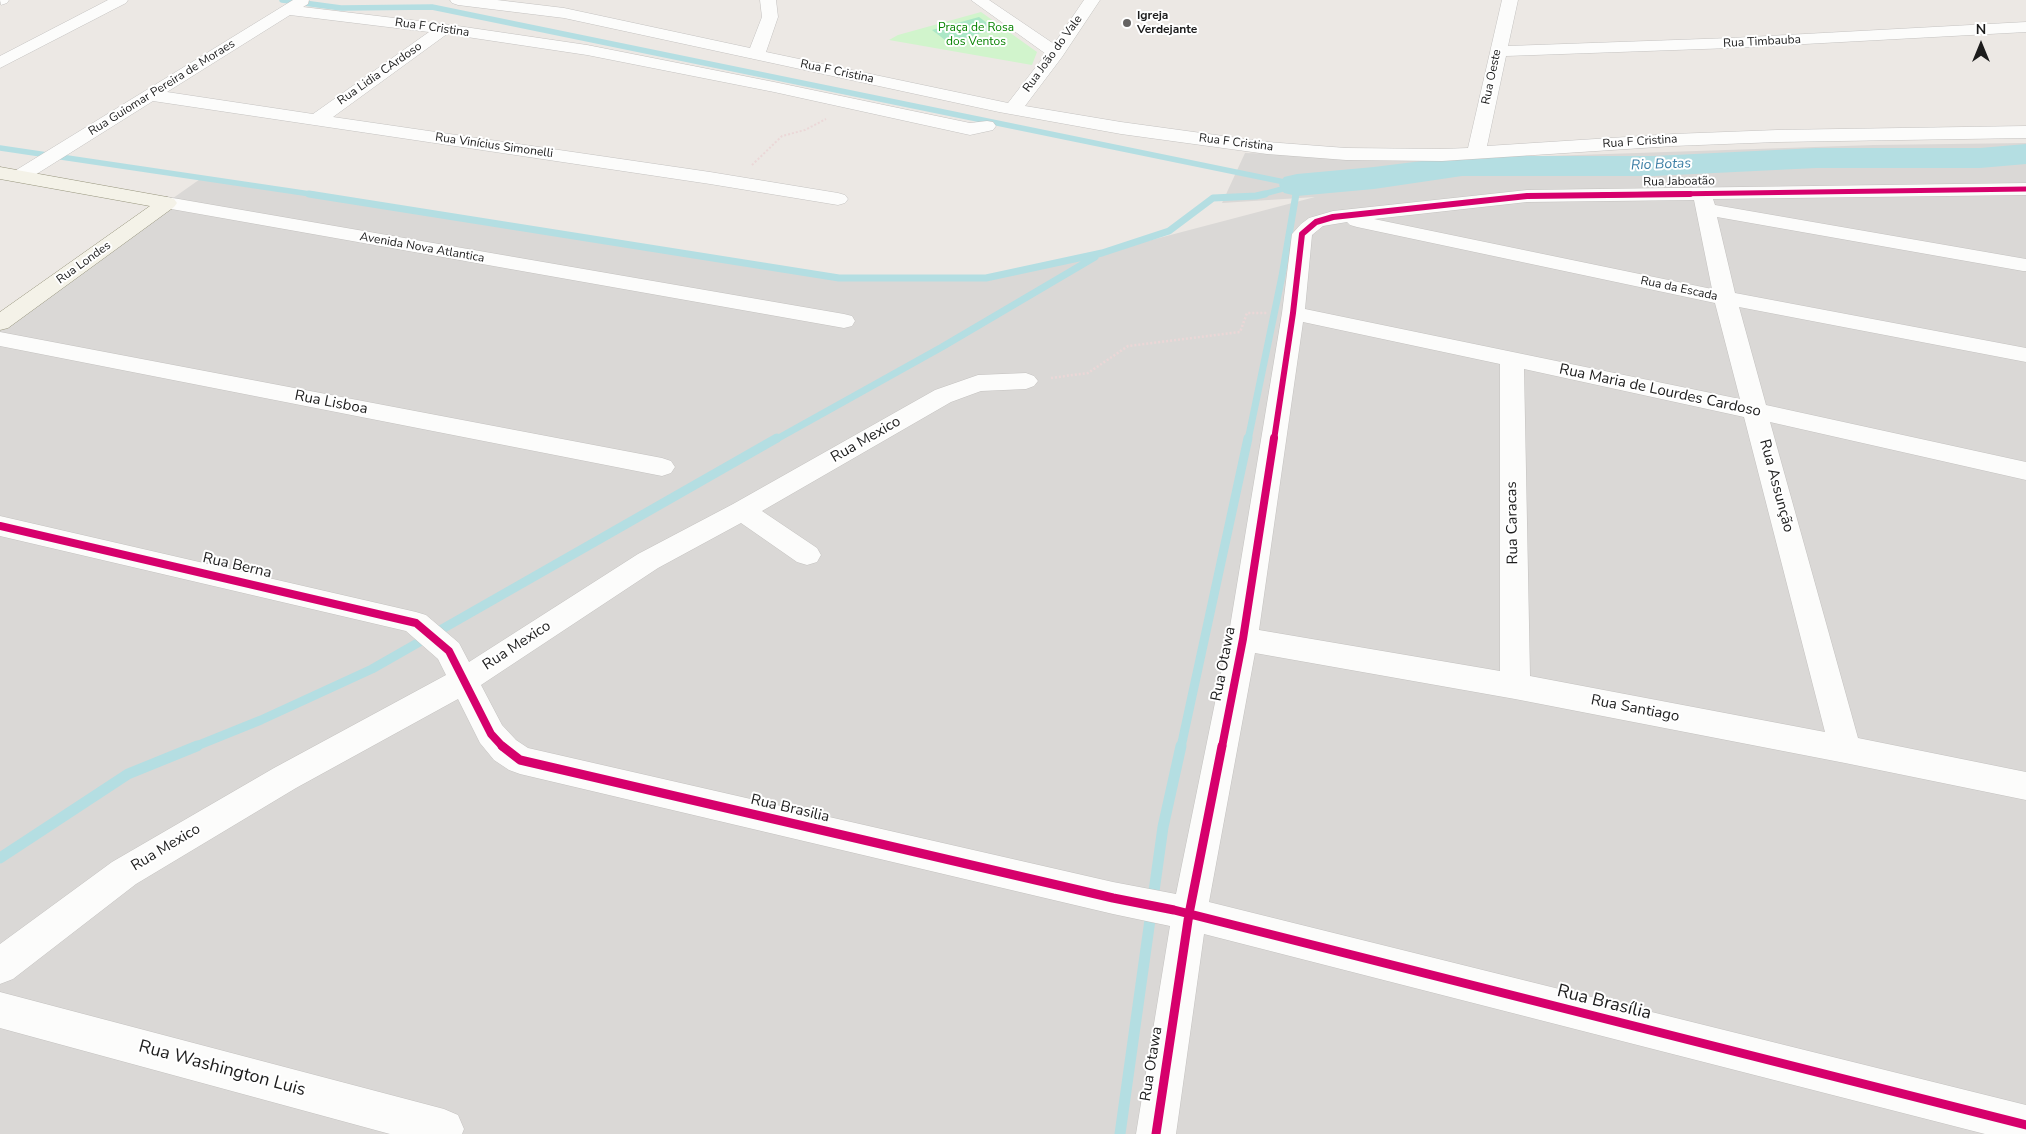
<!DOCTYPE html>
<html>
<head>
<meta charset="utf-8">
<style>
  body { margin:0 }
  #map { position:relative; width:2026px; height:1134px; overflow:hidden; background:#ece8e4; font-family:"Nunito Sans",sans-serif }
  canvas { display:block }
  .north { position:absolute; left:1956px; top:20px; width:50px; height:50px; -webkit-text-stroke:4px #fff; paint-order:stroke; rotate:0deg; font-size:14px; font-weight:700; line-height:20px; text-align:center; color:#1c1c1c }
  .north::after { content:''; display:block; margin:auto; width:18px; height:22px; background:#1c1c1c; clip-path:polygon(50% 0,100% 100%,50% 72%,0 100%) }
</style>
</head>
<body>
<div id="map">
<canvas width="2026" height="1134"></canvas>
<div class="north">N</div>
</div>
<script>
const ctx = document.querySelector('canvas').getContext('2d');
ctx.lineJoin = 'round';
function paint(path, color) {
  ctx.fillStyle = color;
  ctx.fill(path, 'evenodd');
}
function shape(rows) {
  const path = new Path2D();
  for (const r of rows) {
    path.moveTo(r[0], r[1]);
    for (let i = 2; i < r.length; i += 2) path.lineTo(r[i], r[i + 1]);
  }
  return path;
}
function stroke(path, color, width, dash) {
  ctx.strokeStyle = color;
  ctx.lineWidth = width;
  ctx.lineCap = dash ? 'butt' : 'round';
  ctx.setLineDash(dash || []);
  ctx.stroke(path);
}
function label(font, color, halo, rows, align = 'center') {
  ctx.font = font + ' "Nunito Sans",sans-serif';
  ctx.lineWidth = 4;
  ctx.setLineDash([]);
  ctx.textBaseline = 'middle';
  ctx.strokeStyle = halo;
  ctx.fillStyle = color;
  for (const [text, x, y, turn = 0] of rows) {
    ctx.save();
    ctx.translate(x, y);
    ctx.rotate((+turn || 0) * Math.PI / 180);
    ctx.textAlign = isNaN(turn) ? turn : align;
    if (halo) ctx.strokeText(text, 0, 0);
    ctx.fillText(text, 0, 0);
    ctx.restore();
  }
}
const residential = shape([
  [2026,143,2026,1134,0,1134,0,320,203,177,839,278,986,278,1102,253,1315,197,1222,203,1245,153,1459,159,1874,145]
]);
const park = shape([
  [981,12,1037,52,1032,65,889,40,898,35]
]);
const pitch = shape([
  [979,17,995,29,949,43,932,30]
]);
const streamFar3 = shape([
  [282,0,341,8,432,7,1294,184],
  [0,148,317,195],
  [1260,195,1297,185],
  [1295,195,1297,185]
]);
const streamFar2 = shape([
  [309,194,839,278,986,278,1102,253,1169,231,1213,198,1256,196,1265,194],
  [775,440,942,347,1095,257],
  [1248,440,1282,276,1296,194]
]);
const streamFar1 = shape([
  [194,747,261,720,372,669,777,438],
  [1181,747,1248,438]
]);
const stream = shape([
  [0,858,128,774,197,746],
  [1120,1134,1163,827,1181,746]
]);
const river = shape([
  [2026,144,2026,164,1980,168,1816,168,1654,176,1462,176,1374,189,1297,196,1284,193,1279,185,1284,177,1297,174,1374,167,1462,156,1654,156,1816,148,1980,148,2026,144]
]);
const pathFar1 = shape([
  [752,165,782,136,805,130,826,119]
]);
const path = shape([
  [1051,378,1088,373,1128,346,1240,332,1247,313,1267,313]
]);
const street = shape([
  [0,0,9,0,7,3,1,5,0,0],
  [108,0,128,0,126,3,0,68,0,56,108,0],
  [293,0,309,0,308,4,303,7,444,24,587,45,774,82,970,123,987,121,993,122,996,126,993,130,970,135,774,92,587,55,447,34,333,117,710,172,838,193,845,195,848,199,845,203,838,205,710,184,153,101,27,180,20,182,13,180,10,176,13,172,293,0],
  [290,15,429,32,313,114,167,92,290,15],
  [450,0,497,0,564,8,750,48,762,17,760,0,776,0,778,17,766,52,1008,103,1046,54,971,0,989,0,1054,44,1084,0,1100,0,1062,57,1025,106,1121,122,1267,142,1346,148,1442,149,1468,148,1502,0,1518,0,1508,46,1731,38,2026,22,2026,32,1731,48,1506,56,1487,146,1673,134,1777,130,2026,126,2026,138,1777,142,1673,146,1442,161,1346,160,1267,154,1121,134,999,112,564,18,458,5,452,3,450,0],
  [2026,183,2026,195,1713,199,1715,205,2026,259,2026,271,2023,271,1717,217,1735,293,2026,348,2026,362,1739,307,1766,405,2026,462,2026,480,1770,422,1858,738,2026,772,2026,800,1845,763,1515,699,1255,653,1209,902,2026,1105,2026,1134,1985,1134,1204,934,1176,1134,1136,1134,1170,926,1113,914,520,774,509,770,494,760,480,743,458,699,296,788,136,884,13,979,0,984,0,944,112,862,274,768,446,675,438,659,406,631,0,536,0,516,416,612,426,615,459,643,469,662,638,554,733,504,935,390,978,375,1026,373,1034,376,1038,381,1034,386,1026,389,981,391,951,402,762,511,817,548,821,555,817,562,807,565,797,562,741,523,658,568,481,685,502,725,516,740,528,748,1113,882,1176,894,1228,639,1282,313,1292,234,1301,224,1309,218,1333,211,1527,190,2026,183],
  [1694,200,1712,289,1374,219,1527,202,1694,200],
  [1347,222,1350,225,1357,227,1715,303,1740,399,1305,309,1312,235,1323,226,1347,222],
  [1303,322,1500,364,1500,671,1259,630,1303,322],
  [1524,369,1744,417,1825,732,1530,676,1524,369],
  [167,197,844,314,852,316,855,321,852,326,844,328,160,207,157,203,160,199,167,197],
  [0,332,662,458,671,461,675,467,671,473,662,476,0,346,0,332],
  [0,992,444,1109,458,1115,464,1129,462,1134,390,1134,0,1028,0,992]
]);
const secondary = shape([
  [0,167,167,197,174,199,177,203,174,207,8,328,0,330,0,312,150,206,0,179,0,167]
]);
const cyclewayFar3 = shape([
  [1601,195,2026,189]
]);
const cyclewayFar2 = shape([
  [1274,440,1293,313,1302,234,1316,222,1333,217,1527,196,1690,194]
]);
const cyclewayFar1 = shape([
  [0,526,416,623,449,651,491,734,503,747],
  [1222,747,1243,639,1274,438]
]);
const cycleway = shape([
  [502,746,520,760,1113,898,1174,910,2026,1125],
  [1156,1134,1189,914,1222,746]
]);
const markers = [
  [1127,23,5,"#656362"]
];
const farPoinames = [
  ["Igreja",1137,16],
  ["Verdejante",1137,30]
];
const farStreetnames = [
  ["Rua F Cristina",432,28,8],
  ["Rua Timbauba",1762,42,-3],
  ["Rua João do Vale",1053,54,-54],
  ["Rua F Cristina",837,72,12],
  ["Rua Lidia CArdoso",380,74,-35],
  ["Rua Oeste",1492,77,-78],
  ["Rua Guiomar Pereira de Moraes",162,88,-32],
  ["Rua F Cristina",1640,142,-4],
  ["Rua F Cristina",1236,143,7],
  ["Rua Vinícius Simonelli",494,146,8],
  ["Rua Jaboatão",1679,182,-1],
  ["Avenida Nova Atlantica",422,248,10],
  ["Rua Londes",84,263,-36],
  ["Rua da Escada",1679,289,12]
];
const farParknames = [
  ["Praça de Rosa",976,28],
  ["dos Ventos",976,42]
];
const farWaternames = [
  ["Rio Botas",1661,165,-2]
];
const streetNames = [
  ["Rua Maria de Lourdes Cardoso",1660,391,12],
  ["Rua Lisboa",331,403,11],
  ["Rua Mexico",866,440,-30],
  ["Rua Assunção",1776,486,75],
  ["Rua Caracas",1513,523,-91],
  ["Rua Berna",237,566,13],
  ["Rua Mexico",517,646,-33],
  ["Rua Otawa",1224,664,-79],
  ["Rua Santiago",1635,709,11],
  ["Rua Brasilia",790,809,13],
  ["Rua Mexico",166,848,-31],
  ["Rua Otawa",1152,1064,-81]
];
const nearStreetnames = [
  ["Rua Brasília",1604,1003,14],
  ["Rua Washington Luis",222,1069,15]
];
paint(residential, '#dad8d6');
paint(park, '#d1f4cc');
paint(pitch, '#abe7c6');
stroke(streamFar3, '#b4dee2', 5.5);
stroke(streamFar2, '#b4dee2', 7);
stroke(streamFar1, '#b4dee2', 9);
stroke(stream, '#b4dee2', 11);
paint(river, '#b4dee2');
stroke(street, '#c4c2c0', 1);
stroke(secondary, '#96947c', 1);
stroke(pathFar1, '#ebd7d7', 2, [2, 2]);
stroke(path, '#ebd7d7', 2.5, [2, 2]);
paint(street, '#fcfcfb');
paint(secondary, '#f4f2e8');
stroke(cyclewayFar3, '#d6006c', 5);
stroke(cyclewayFar2, '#d6006c', 6);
stroke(cyclewayFar1, '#d6006c', 8);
stroke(cycleway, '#d6006c', 9);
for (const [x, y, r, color] of markers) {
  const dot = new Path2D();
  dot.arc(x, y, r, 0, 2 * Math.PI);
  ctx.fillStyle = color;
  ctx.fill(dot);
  stroke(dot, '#fff', 2);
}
label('bold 12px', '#1c1c1c', '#fff', farPoinames, 'left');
label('12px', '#1c1c1c', '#fff', farStreetnames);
label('12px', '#078301', '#fff', farParknames);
label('italic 14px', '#3b7da4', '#fff', farWaternames);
label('15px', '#1c1c1c', '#fff', streetNames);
label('18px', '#1c1c1c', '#fff', nearStreetnames);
</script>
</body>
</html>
